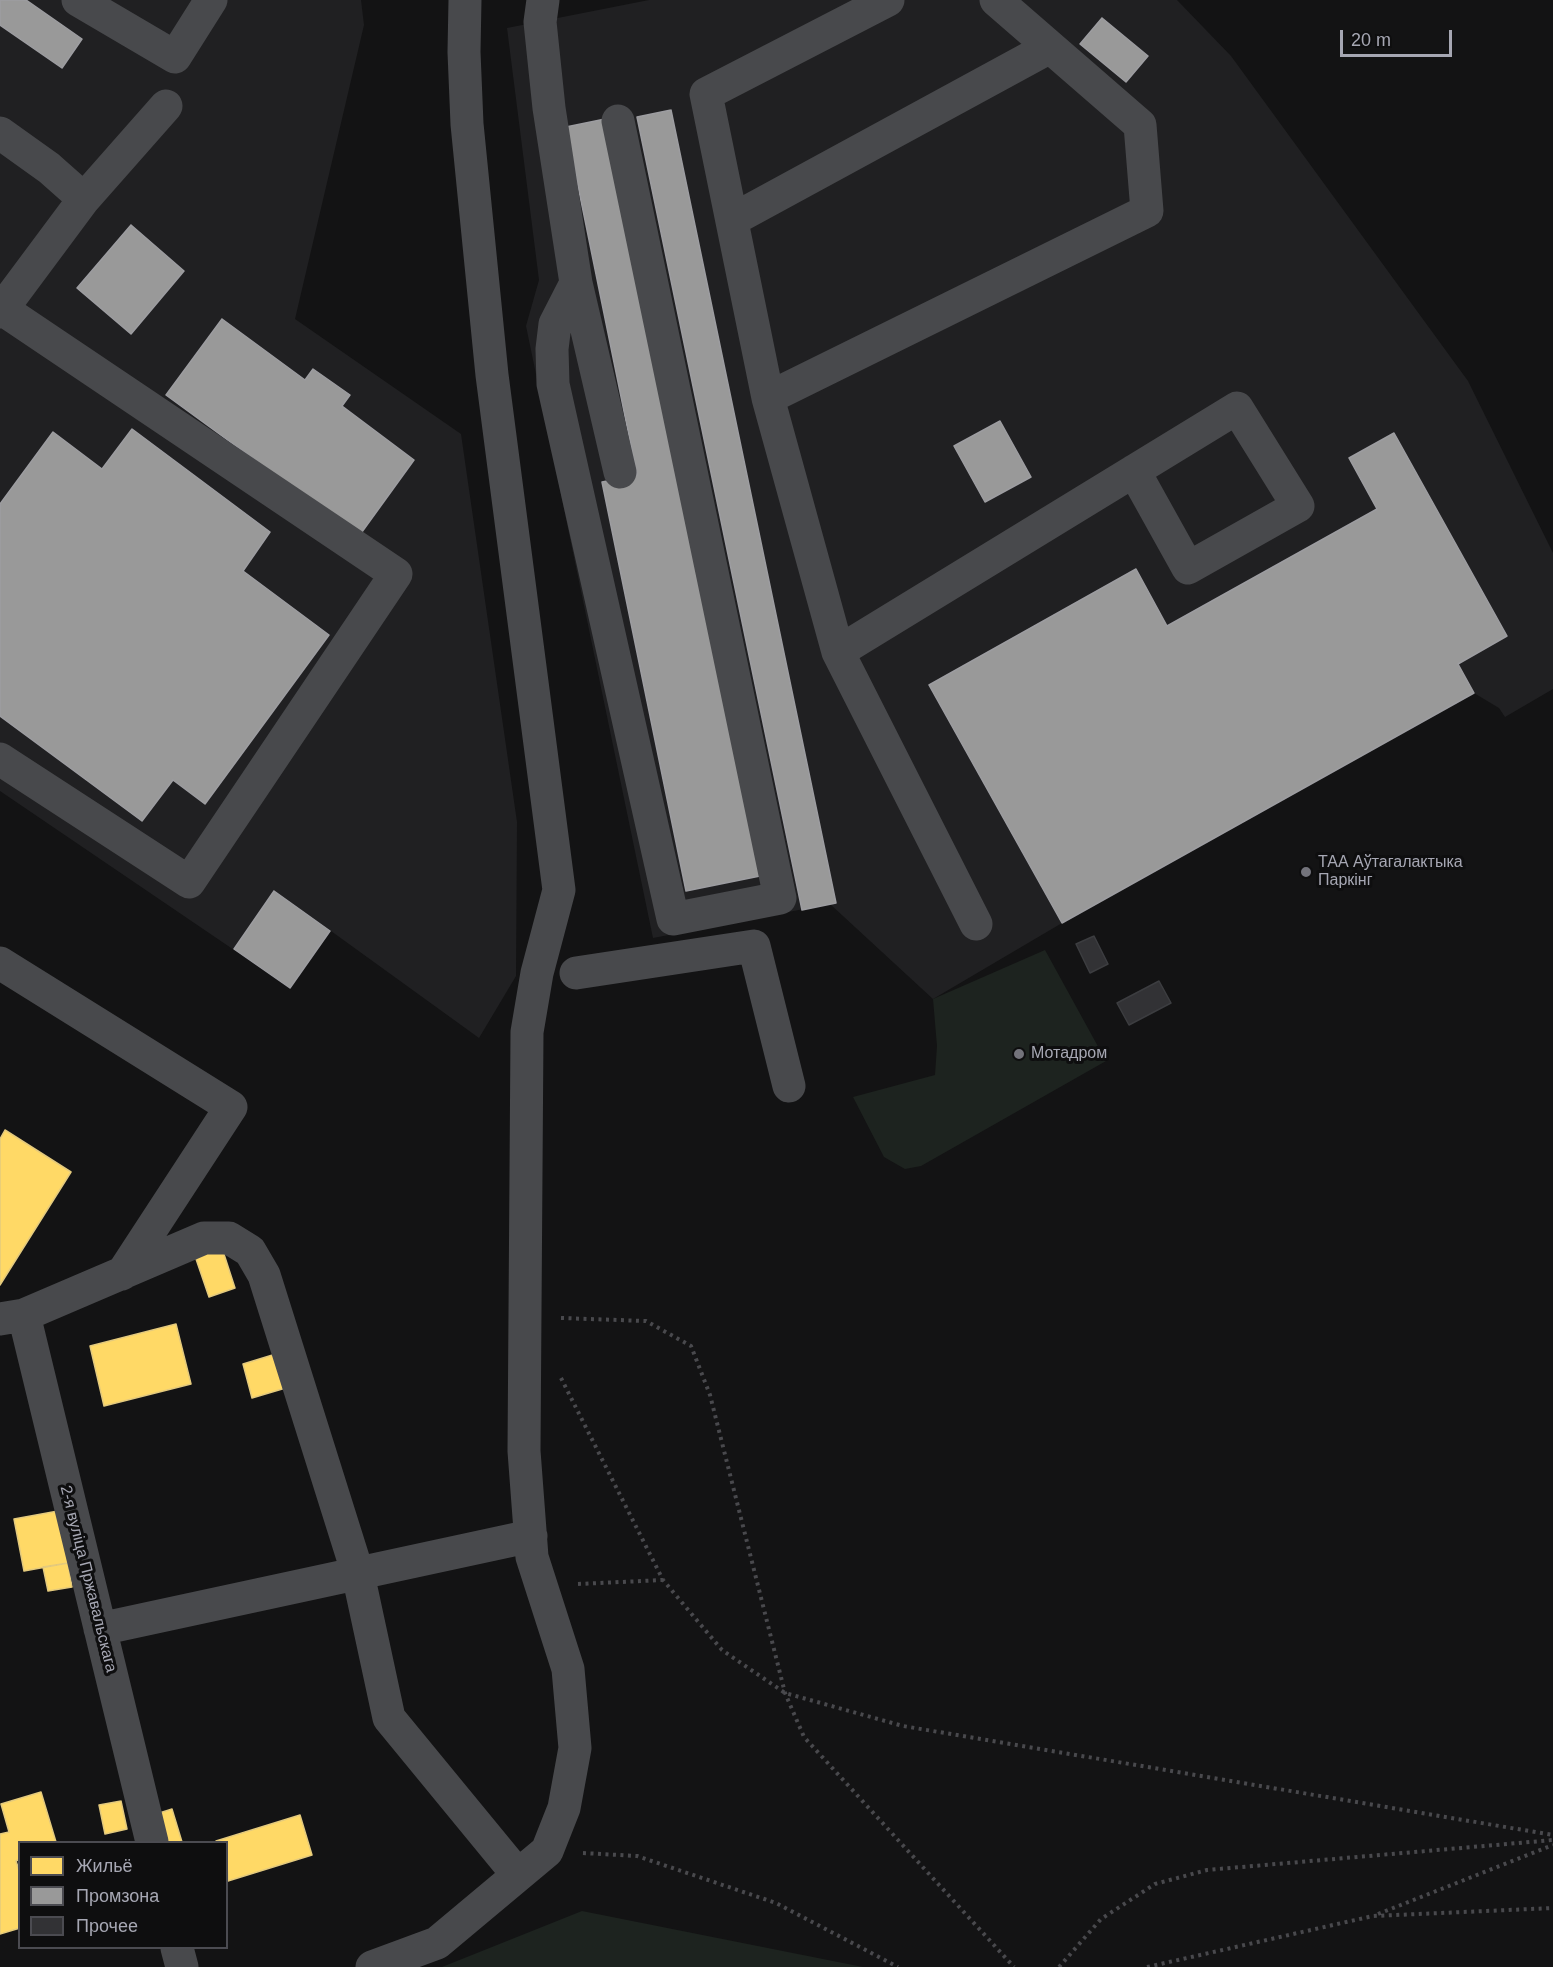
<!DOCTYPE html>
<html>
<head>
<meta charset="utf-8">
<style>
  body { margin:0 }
  #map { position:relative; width:1553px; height:1967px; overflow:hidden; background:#131314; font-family:Arial,sans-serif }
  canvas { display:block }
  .legend { position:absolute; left:18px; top:1841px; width:210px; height:108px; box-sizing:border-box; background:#0e0e0f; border:2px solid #4b4b51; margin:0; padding:8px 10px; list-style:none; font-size:18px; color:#a6a7b3 }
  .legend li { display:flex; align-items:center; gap:12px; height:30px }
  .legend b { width:30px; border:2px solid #4b4b51 }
  .scale { position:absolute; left:1340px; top:30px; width:112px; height:27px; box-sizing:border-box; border:3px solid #a6a7b3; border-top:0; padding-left:8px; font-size:18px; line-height:21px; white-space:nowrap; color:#a6a7b3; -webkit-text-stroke:4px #0e0e0f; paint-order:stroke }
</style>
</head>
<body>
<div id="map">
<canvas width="1553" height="1967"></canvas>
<ul class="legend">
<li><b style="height:16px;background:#ffd966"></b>Жильё</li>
<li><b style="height:16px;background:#999"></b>Промзона</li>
<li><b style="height:16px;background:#323235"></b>Прочее</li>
</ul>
<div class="scale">20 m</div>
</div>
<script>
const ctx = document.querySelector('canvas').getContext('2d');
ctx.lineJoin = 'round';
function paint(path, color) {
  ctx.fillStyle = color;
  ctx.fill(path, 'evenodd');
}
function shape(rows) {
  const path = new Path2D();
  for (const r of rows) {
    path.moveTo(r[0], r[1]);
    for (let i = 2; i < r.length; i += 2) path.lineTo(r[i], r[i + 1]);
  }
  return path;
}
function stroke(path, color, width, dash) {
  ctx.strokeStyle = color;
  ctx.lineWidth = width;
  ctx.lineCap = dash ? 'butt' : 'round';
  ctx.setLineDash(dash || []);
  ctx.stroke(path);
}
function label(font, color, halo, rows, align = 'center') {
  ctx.font = font + ' Arial,sans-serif';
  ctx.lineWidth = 6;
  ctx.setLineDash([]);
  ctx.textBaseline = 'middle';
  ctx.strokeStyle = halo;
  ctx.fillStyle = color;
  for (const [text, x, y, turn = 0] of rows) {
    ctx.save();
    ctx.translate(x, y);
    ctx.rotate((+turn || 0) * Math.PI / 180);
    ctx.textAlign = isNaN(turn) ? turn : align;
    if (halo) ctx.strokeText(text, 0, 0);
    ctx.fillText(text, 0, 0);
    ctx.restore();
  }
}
const built = shape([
  [0,0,361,0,364,25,295,319,461,434,517,822,516,976,479,1038,331,931,290,988,0,791],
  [649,0,1177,0,1231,56,1468,381,1553,553,1553,689,1505,717,1499,708,1474,693,1062,923,933,999,830,904,653,938,526,326,539,280,507,28]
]);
const green = shape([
  [1045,950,1106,1061,921,1166,905,1169,884,1157,853,1097,935,1075,937,1046,933,999],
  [582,1911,863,1967,442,1967]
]);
const homes = shape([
  [5,1130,71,1172,0,1285,0,1139,5,1130],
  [222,1248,235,1288,209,1297,195,1256,222,1248],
  [176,1324,191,1384,104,1406,90,1346,176,1324],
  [279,1353,289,1387,252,1398,243,1364,279,1353],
  [58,1511,68,1563,24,1571,14,1519,58,1511],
  [68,1563,72,1587,48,1591,43,1567,68,1563],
  [41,1792,56,1842,20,1842,20,1859,16,1861,20,1873,20,1928,0,1934,0,1834,9,1832,1,1804,41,1792],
  [121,1801,127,1829,105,1834,99,1805,121,1801],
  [172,1809,182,1842,161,1842,153,1815,172,1809],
  [300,1815,312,1855,228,1881,226,1842,216,1842,216,1841,300,1815]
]);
const industry = shape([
  [0,0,26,0,82,39,62,68,0,25,0,0],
  [1102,18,1148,56,1126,82,1080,44,1102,18],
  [671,110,836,903,802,910,637,117,671,110],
  [605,119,760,876,686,891,602,482,637,475,566,127,605,119],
  [131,225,184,271,131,334,77,288,131,225],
  [222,319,305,380,313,369,350,395,342,406,414,460,359,536,166,395,222,319],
  [1000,421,1031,477,985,502,954,446,1000,421],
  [132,429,270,532,243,571,329,635,205,804,173,780,142,821,0,716,0,504,53,432,102,469,132,429],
  [1394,433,1507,636,1458,664,1474,693,1062,923,929,685,1136,569,1167,626,1377,509,1349,458,1394,433],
  [274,891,330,931,290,988,234,949,274,891]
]);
const building = shape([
  [1094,936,1108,964,1090,973,1076,944,1094,936],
  [1159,981,1171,1003,1129,1025,1117,1003,1159,981]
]);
const path = shape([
  [561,1318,646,1321,691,1346,710,1395,785,1693,804,1737,1014,1967],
  [561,1378,663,1580,722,1650,785,1693,903,1726,1553,1835],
  [578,1584,663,1580],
  [583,1853,637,1856,776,1903,898,1967],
  [1378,1914,1553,1845],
  [1059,1967,1101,1919,1155,1884,1207,1870,1553,1840],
  [1147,1967,1373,1916,1553,1908]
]);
const minor = shape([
  [78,0,175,57,211,0],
  [543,0,540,22,549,108,576,283,620,472],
  [888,0,706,94,768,398,838,652,976,924],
  [0,133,49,168,84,199,0,312],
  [84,199,166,106],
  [732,220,1050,47],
  [576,283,555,324,552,349,553,384,673,919,780,898,618,121],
  [768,398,1147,211,1140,125,996,0],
  [838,652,1237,408,1298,506,1188,568,1134,471],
  [0,759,189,882,396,574,2,309],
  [0,963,231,1107,122,1274],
  [576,973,754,946,789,1086],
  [24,1315,152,1842],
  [0,1319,24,1315,204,1238,229,1238,250,1251,264,1275,358,1574,389,1718,518,1875],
  [100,1629,531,1536],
  [177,1948,182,1967],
  [372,1967,437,1943,547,1851,564,1808,575,1748,568,1669,532,1557,524,1451,527,1032,537,973,559,890,492,375,467,124,464,52,465,0]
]);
const markers = [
  [1306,872,6,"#73737b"],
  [1019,1054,6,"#73737b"]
];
const poiNames = [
  ["ТАА Аўтагалактыка",1318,863],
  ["Паркінг",1318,881],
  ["Мотадром",1031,1054]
];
const streetNames = [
  ["2-я вуліца Пржавальскага",88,1579,76]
];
paint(built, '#202022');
paint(green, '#1d231f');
paint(homes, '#ffd966');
stroke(homes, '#e4ca7d', 1.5);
paint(industry, '#999');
stroke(industry, '#9d9da1', 1.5);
paint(building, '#323235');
stroke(building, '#3c3d40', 1.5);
stroke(path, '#49494d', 4, [3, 4.5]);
stroke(minor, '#48494c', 33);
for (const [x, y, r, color] of markers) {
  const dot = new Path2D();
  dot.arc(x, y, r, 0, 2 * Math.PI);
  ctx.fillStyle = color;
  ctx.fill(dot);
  stroke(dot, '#0e0e0f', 2);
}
label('16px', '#a6a7b3', '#0e0e0f', poiNames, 'left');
label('16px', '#a6a7b3', '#0e0e0f', streetNames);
</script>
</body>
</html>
